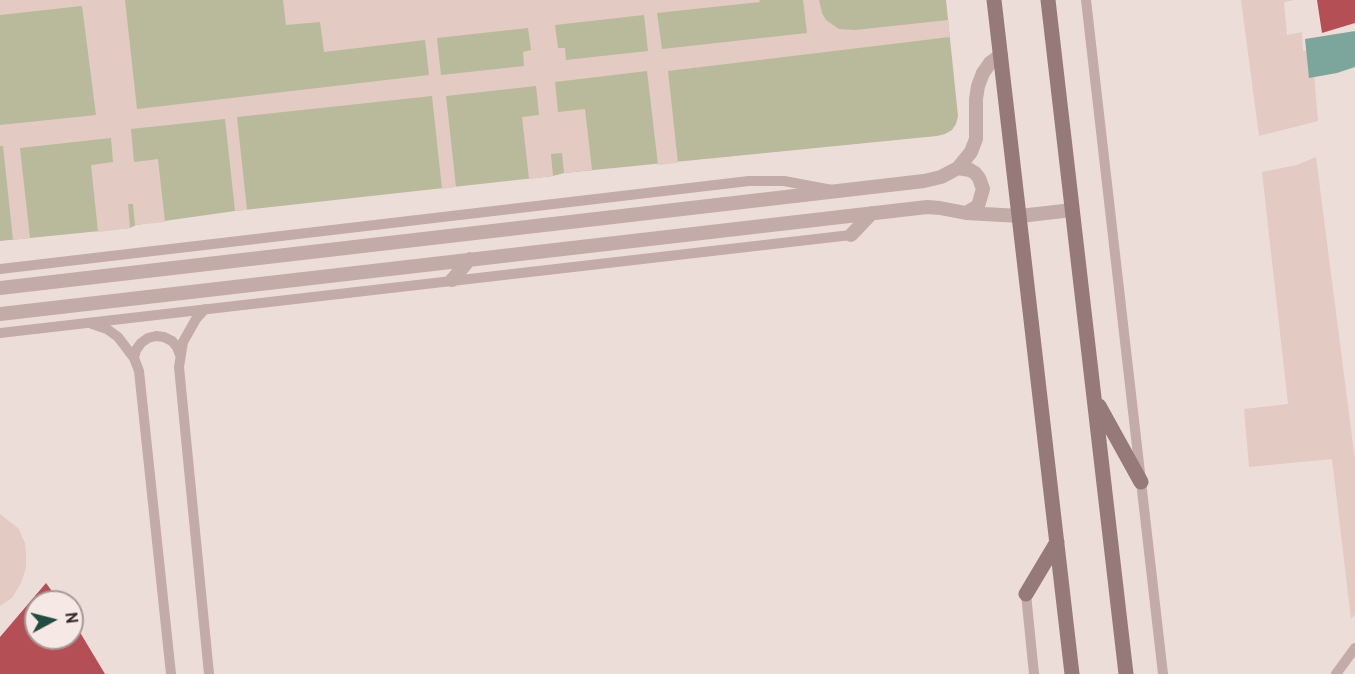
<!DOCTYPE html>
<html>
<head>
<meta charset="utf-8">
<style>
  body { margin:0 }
  #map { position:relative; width:1355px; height:674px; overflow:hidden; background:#edddd9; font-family:Overpass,sans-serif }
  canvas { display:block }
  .north { position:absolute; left:24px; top:590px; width:60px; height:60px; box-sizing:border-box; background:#f6e8e4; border:2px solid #a79a98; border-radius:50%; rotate:83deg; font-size:16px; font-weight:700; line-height:24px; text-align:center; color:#312626 }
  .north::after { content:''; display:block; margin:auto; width:21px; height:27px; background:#224c42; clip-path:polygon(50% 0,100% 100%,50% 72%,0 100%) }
</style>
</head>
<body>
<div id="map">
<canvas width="1355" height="674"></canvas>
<div class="north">N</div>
</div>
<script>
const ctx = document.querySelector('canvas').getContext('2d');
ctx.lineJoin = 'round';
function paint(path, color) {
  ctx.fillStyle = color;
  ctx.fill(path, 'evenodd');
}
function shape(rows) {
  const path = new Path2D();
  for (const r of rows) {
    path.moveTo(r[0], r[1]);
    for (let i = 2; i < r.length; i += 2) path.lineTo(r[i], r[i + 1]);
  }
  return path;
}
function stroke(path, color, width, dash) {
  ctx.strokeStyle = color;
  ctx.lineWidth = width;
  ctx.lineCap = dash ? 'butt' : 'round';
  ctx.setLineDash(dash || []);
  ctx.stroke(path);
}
const green = shape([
  [0,0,946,0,958,116,956,124,952,130,945,134,937,136,564,173,553,176,235,211,136,225,130,228,0,241]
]);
const plaza = shape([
  [0,0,125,0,137,109,429,75,425,40,324,52,320,22,286,25,283,0,759,0,760,2,657,13,662,49,807,33,803,0,819,0,822,13,826,20,839,29,855,30,948,20,950,37,668,71,678,163,658,165,647,71,555,82,558,112,585,109,592,170,564,173,562,153,551,154,553,176,529,179,522,117,539,115,536,86,446,96,456,187,442,189,432,96,237,117,247,210,235,211,225,119,131,129,134,162,158,159,165,222,135,225,133,204,128,204,130,228,98,232,91,165,113,162,111,138,20,148,30,238,13,240,3,146,0,146,0,125,96,115,82,6,0,15],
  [644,15,648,51,566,60,565,48,558,48,555,25],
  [528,28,531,50,523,52,524,66,441,75,437,38],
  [1241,0,1295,0,1284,2,1287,35,1302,32,1303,51,1312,50,1318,121,1259,136],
  [1316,157,1355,460,1355,615,1351,619,1332,459,1249,467,1244,409,1288,404,1262,172,1297,165],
  [0,514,19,529,25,543,26,554,26,568,21,583,12,598,0,606]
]);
const water = shape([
  [1355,31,1355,67,1337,73,1309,78,1305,39]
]);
const building = shape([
  [1317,0,1355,0,1355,23,1322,33],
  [46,583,60,602,36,602,36,638,72,638,72,619,105,674,0,674,0,637]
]);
const minor = shape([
  [1086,0,1163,674],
  [0,269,749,181,784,181,832,190],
  [205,309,196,319,183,342,179,367,209,674],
  [92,324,107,329,118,337,134,358,139,371,171,674],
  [0,333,851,235],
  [134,358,136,350,141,343,148,338,156,336,164,337,172,341,177,347,180,355],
  [1026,594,1034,674],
  [1336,674,1355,648]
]);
const tertiary = shape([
  [958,168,970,170,975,173,979,178,983,189,978,206,966,213],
  [851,235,872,213],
  [452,280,470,259],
  [0,288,924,181,941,177,958,168,971,152,976,139,976,99,978,86,983,73,990,63,1001,55],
  [0,314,927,207,940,208,966,213,1020,216,1072,210]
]);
const secondary = shape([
  [994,0,1072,674],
  [1048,0,1126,674],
  [1099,406,1141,482],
  [1026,594,1057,542]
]);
paint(green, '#b9ba9b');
paint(plaza, '#e3cac2');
paint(water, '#7ca69b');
paint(building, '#b54f56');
stroke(minor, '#c3aba7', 10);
stroke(tertiary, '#c3aba7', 14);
stroke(secondary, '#967a79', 15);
</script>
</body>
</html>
